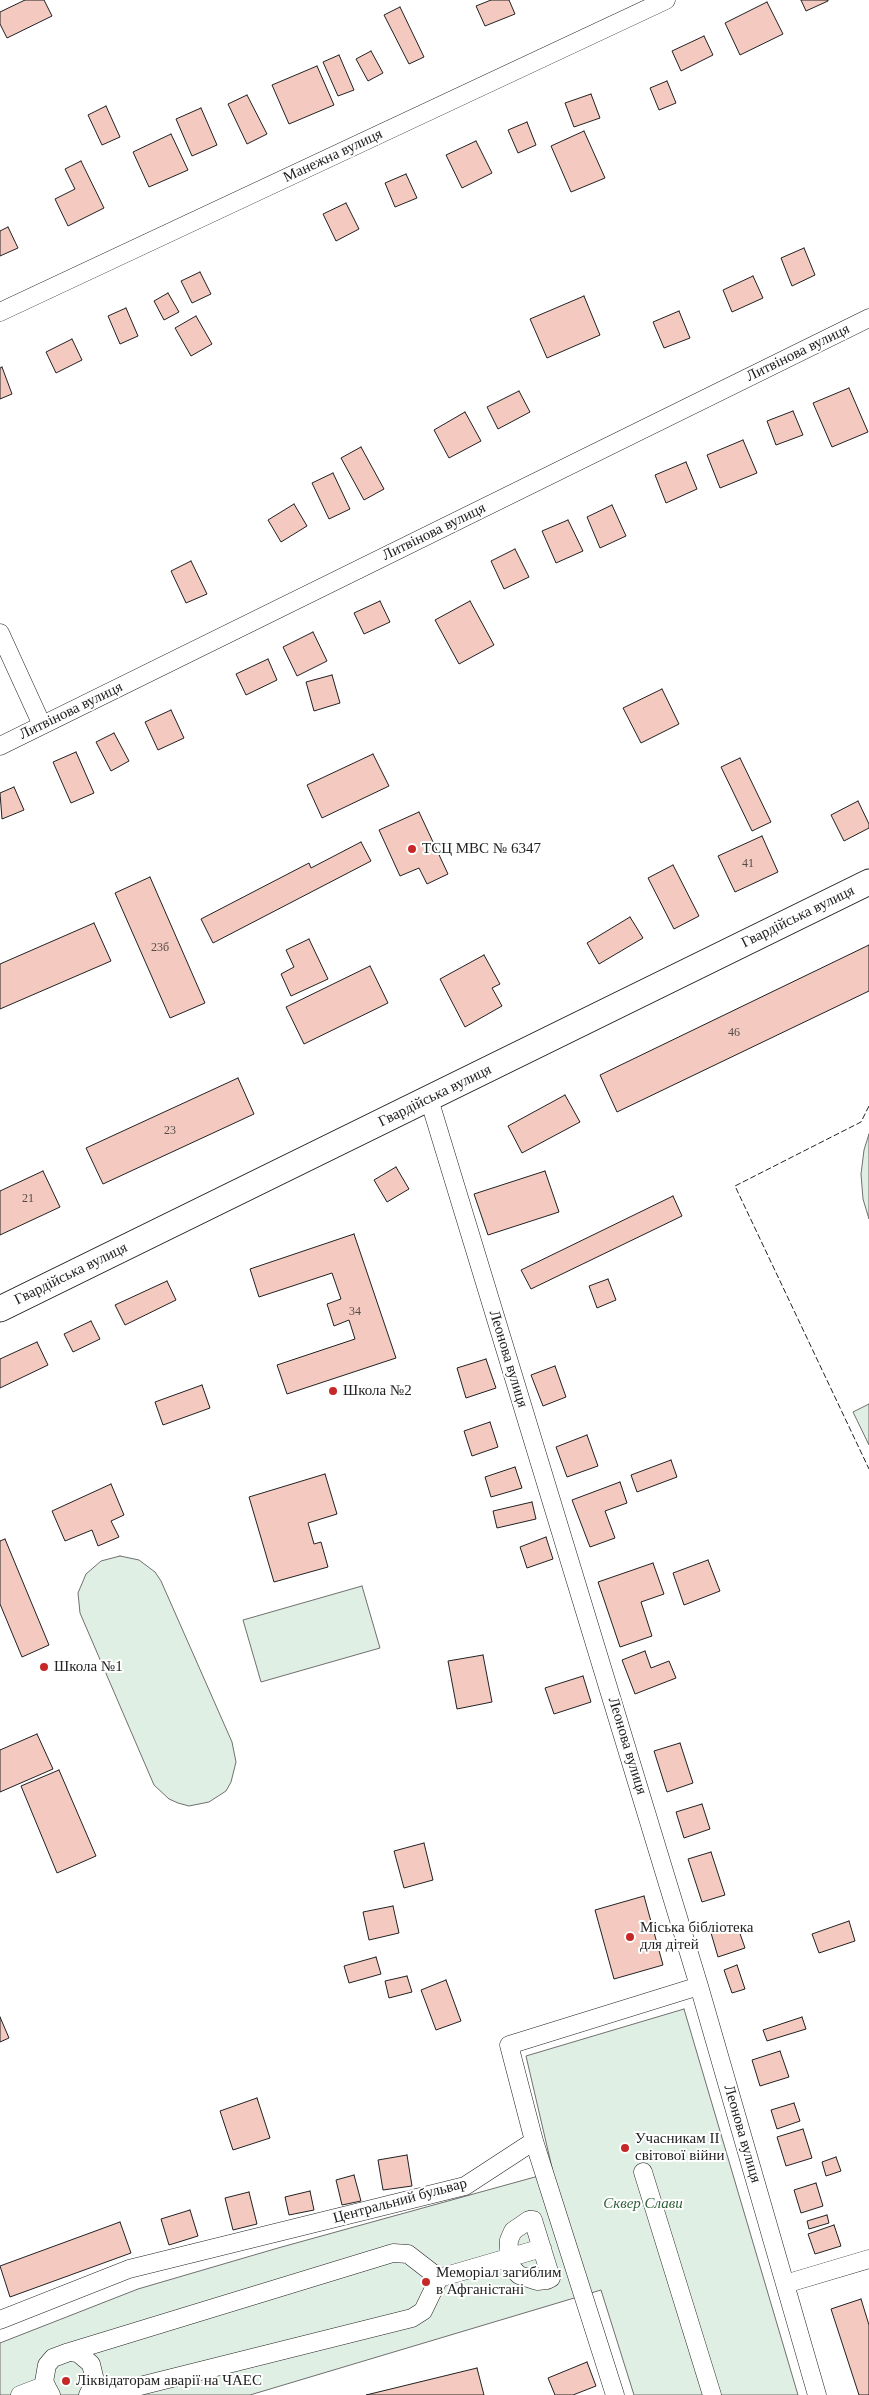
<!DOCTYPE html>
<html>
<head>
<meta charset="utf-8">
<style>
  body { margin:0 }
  canvas { display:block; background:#fff }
</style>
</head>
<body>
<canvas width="869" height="2395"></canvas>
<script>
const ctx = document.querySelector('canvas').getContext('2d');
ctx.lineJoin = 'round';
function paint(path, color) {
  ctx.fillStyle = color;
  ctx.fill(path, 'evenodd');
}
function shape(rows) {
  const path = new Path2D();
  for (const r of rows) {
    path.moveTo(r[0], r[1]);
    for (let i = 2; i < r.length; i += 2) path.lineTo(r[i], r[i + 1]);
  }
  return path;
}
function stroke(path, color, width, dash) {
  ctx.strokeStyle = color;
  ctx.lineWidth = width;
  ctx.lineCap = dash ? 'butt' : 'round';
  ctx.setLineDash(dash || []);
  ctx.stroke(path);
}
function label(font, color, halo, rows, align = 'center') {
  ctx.font = font + ' "Times New Roman",serif';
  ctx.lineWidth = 4;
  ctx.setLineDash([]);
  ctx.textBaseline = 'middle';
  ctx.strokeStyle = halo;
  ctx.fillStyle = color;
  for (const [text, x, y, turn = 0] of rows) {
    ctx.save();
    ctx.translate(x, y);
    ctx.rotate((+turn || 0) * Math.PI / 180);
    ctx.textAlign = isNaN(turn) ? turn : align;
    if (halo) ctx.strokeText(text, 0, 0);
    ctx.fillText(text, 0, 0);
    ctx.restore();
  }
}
const green = shape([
  [869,1134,869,1219,863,1199,861,1174,864,1150,869,1134],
  [869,1404,869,1445,853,1412,869,1404],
  [120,1556,139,1560,155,1572,161,1581,232,1742,236,1762,231,1782,226,1791,209,1802,189,1806,178,1803,169,1799,154,1785,80,1613,78,1593,86,1574,101,1561,120,1556],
  [362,1586,380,1648,261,1682,243,1620,362,1586],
  [684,2009,798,2395,634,2395,601,2290,250,2395,0,2395,0,2343,138,2289,278,2248,553,2172,526,2056,684,2009]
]);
const building = shape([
  [25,0,44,0,52,16,7,38,0,24,0,12,25,0],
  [491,0,509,0,515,14,485,26,476,6,491,0],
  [801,0,828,0,828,1,806,11,801,0],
  [767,2,783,34,740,55,725,23,767,2],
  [400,7,424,57,409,64,384,15,400,7],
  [704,36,713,55,681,71,672,51,704,36],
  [371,51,383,73,368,81,356,59,371,51],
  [339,55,354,90,338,96,323,62,339,55],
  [317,66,334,105,289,124,272,85,317,66],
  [667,81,676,103,659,110,650,88,667,81],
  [591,94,600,118,574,127,565,103,591,94],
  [247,95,267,134,247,144,228,104,247,95],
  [106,106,120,137,102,145,88,115,106,106],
  [201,108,217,145,192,156,176,119,201,108],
  [527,122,536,145,518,153,508,130,527,122],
  [584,131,605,178,571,192,551,146,584,131],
  [171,134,188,170,149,187,133,152,171,134],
  [476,141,492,173,462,188,446,155,476,141],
  [81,161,104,208,68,226,55,199,75,189,65,169,81,161],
  [406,174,417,198,395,207,385,183,406,174],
  [346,203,359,229,336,241,323,214,346,203],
  [8,227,18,248,0,256,0,231,8,227],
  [804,248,815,275,792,286,781,258,804,248],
  [200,272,211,294,192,303,181,281,200,272],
  [753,276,763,298,732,312,723,290,753,276],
  [168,293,179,312,164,320,154,301,168,293],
  [584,296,600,335,547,358,530,319,584,296],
  [126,308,138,336,120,344,108,316,126,308],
  [679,311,690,338,664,348,653,322,679,311],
  [196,316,212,344,191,356,175,328,196,316],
  [72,339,82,360,56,373,46,352,72,339],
  [2,367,12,394,0,399,0,368,2,367],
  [849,388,868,432,832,447,813,403,849,388],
  [519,391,530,412,498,429,487,407,519,391],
  [793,411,803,435,776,445,767,421,793,411],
  [465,412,481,441,449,458,434,430,465,412],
  [743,440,757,473,720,488,707,455,743,440],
  [361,447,384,489,364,500,341,458,361,447],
  [686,462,697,489,666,503,655,475,686,462],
  [333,473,350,509,329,519,312,483,333,473],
  [294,504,307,526,281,542,268,520,294,504],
  [612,505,626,536,600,548,587,517,612,505],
  [568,520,583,551,556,563,542,531,568,520],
  [515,549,529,577,504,589,491,561,515,549],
  [191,561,207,594,186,603,171,571,191,561],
  [380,601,390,622,364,634,354,613,380,601],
  [470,601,494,645,459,664,435,620,470,601],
  [313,632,327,661,297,676,283,647,313,632],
  [268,659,277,680,246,695,236,674,268,659],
  [332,675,340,703,314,711,306,682,332,675],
  [662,689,679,724,641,743,623,708,662,689],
  [171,710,184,738,158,750,145,722,171,710],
  [114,733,129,761,111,771,96,742,114,733],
  [76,752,94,793,71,803,53,762,76,752],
  [373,754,389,786,322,818,307,785,373,754],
  [740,758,771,822,752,831,721,767,740,758],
  [14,787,24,810,2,819,0,793,14,787],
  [858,801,869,824,869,828,844,841,831,815,858,801],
  [419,812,448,874,427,884,419,868,400,876,379,830,419,812],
  [762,836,778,872,735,892,718,856,762,836],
  [361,842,371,861,213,943,201,919,309,863,311,868,361,842],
  [673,865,699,916,674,929,648,878,673,865],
  [150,877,205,1003,170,1018,115,893,150,877],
  [630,917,643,938,599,964,587,943,630,917],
  [94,923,111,961,0,1009,0,964,94,923],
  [309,939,328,979,291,996,281,974,294,967,286,950,309,939],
  [869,945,869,991,617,1112,600,1075,869,945],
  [484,955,500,984,492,988,502,1006,465,1027,440,979,484,955],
  [370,966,388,1003,304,1044,286,1007,370,966],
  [238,1078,254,1114,103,1184,86,1148,238,1078],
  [565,1095,580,1122,522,1153,508,1126,565,1095],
  [396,1167,409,1189,387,1202,374,1180,396,1167],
  [43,1171,60,1207,0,1235,0,1191,43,1171],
  [545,1171,559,1212,488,1235,474,1194,545,1171],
  [673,1196,682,1216,531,1289,521,1270,673,1196],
  [354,1234,396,1358,287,1394,277,1365,355,1339,349,1320,334,1326,327,1304,341,1299,332,1273,259,1297,250,1269,354,1234],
  [608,1279,616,1300,597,1308,589,1286,608,1279],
  [167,1281,176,1300,125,1325,115,1305,167,1281],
  [91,1321,100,1339,73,1352,64,1334,91,1321],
  [37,1342,48,1365,0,1388,0,1359,37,1342],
  [486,1359,496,1388,466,1398,457,1368,486,1359],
  [555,1366,566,1397,543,1406,531,1375,555,1366],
  [202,1385,210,1408,163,1425,155,1402,202,1385],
  [490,1422,498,1447,472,1456,464,1431,490,1422],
  [587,1435,598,1466,567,1477,556,1447,587,1435],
  [671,1460,677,1477,637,1492,631,1475,671,1460],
  [515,1467,522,1488,491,1497,485,1477,515,1467],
  [325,1474,337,1514,308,1523,314,1544,321,1542,328,1567,274,1582,249,1497,325,1474],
  [620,1482,627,1503,605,1511,615,1538,590,1547,572,1500,620,1482],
  [111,1484,124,1515,111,1521,119,1537,98,1546,92,1530,65,1541,52,1511,111,1484],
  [532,1502,536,1519,497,1528,493,1511,532,1502],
  [546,1537,553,1559,527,1568,520,1547,546,1537],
  [5,1539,49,1645,22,1657,0,1604,0,1541,5,1539],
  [708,1560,720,1591,684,1605,673,1573,708,1560],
  [653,1563,664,1594,641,1602,652,1636,620,1647,598,1582,653,1563],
  [645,1651,651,1668,669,1661,676,1678,635,1694,622,1660,645,1651],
  [483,1655,492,1702,457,1709,448,1661,483,1655],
  [583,1676,591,1702,554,1714,545,1688,583,1676],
  [37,1734,53,1769,0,1792,0,1750,37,1734],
  [680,1743,693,1783,667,1792,654,1751,680,1743],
  [59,1770,96,1856,57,1873,21,1786,59,1770],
  [702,1804,710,1829,684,1838,676,1812,702,1804],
  [424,1843,433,1880,404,1888,394,1851,424,1843],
  [711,1852,725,1895,702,1902,688,1859,711,1852],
  [644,1896,663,1965,614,1979,595,1910,644,1896],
  [393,1906,399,1933,369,1940,363,1912,393,1906],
  [849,1921,855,1941,819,1953,812,1934,849,1921],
  [737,1925,745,1948,718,1957,711,1933,737,1925],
  [376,1957,381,1974,349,1983,344,1966,376,1957],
  [737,1965,745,1989,732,1993,724,1970,737,1965],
  [407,1976,412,1992,389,1998,385,1981,407,1976],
  [446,1980,461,2021,436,2030,421,1990,446,1980],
  [0,2017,9,2038,0,2042,0,2017],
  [802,2017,806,2029,767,2041,763,2030,802,2017],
  [780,2051,789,2077,760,2086,752,2060,780,2051],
  [257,2098,270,2138,233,2150,220,2111,257,2098],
  [794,2103,800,2121,777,2129,771,2110,794,2103],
  [803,2129,812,2158,786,2166,777,2137,803,2129],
  [407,2155,412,2186,383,2190,378,2160,407,2155],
  [836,2157,841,2171,826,2176,822,2162,836,2157],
  [354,2175,361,2201,342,2205,336,2180,354,2175],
  [816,2183,823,2206,801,2213,794,2190,816,2183],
  [310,2191,314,2210,289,2215,285,2197,310,2191],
  [249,2192,257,2224,233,2230,225,2198,249,2192],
  [190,2210,198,2236,169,2245,161,2219,190,2210],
  [827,2215,829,2223,809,2229,807,2221,827,2215],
  [120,2222,131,2253,10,2297,0,2266,120,2222],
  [834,2225,841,2246,815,2254,808,2234,834,2225],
  [861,2299,869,2325,869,2395,859,2395,831,2309,861,2299],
  [587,2362,596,2386,573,2395,555,2395,548,2378,587,2362],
  [477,2368,484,2395,366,2395,477,2368]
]);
const street = shape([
  [0,312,666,0],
  [0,633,42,725],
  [0,746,869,318],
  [429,1099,699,1986,817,2395],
  [534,2141,615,2395],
  [643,2172,712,2395],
  [529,2220,533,2220,551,2278,547,2280,537,2281,519,2275,512,2268,508,2258,509,2240,513,2231,529,2220],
  [785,2284,869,2259],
  [0,2320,129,2269,465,2186,534,2141,509,2045,699,1986],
  [69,2352,393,2253,408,2254,439,2278],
  [20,2395,46,2385],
  [51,2395,44,2382,47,2365,53,2358,69,2352,78,2353,91,2364,95,2381,88,2395],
  [104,2395,412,2318,423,2311,439,2278,542,2248]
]);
const secondary = shape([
  [0,1309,869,882]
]);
const fence = shape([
  [869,1106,861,1122,735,1186,869,1469]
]);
const markers = [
  [412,849,5,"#c62828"],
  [333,1391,5,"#c62828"],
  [44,1667,5,"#c62828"],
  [630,1937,5,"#c62828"],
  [625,2148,5,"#c62828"],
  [426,2282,5,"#c62828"],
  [66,2381,5,"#c62828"]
];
const numberNames = [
  ["41",748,864],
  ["23б",160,948],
  ["46",734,1033],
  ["23",170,1131],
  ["21",28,1199],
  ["34",355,1312]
];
const streetNames = [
  ["Манежна вулиця",333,156,-25],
  ["Литвінова вулиця",798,353,-26],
  ["Литвінова вулиця",434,532,-26],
  ["Литвінова вулиця",71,711,-26],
  ["Гвардійська вулиця",798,917,-26],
  ["Гвардійська вулиця",435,1096,-26],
  ["Гвардійська вулиця",71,1274,-26],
  ["Леонова вулиця",508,1359,73],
  ["Леонова вулиця",627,1746,73],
  ["Леонова вулиця",742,2134,74],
  ["Центральний бульвар",400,2201,-15]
];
const poiNames = [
  ["ТСЦ МВС № 6347",422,849],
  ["Школа №2",343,1391],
  ["Школа №1",54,1667],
  ["Міська бібліотека",640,1928],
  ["для дітей",640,1945],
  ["Учасникам II",635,2139],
  ["світової війни",635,2156],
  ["Меморіал загиблим",436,2273],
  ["в Афганістані",436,2290],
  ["Ліквідаторам аварії на ЧАЕС",76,2381]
];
const parkNames = [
  ["Сквер Слави",643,2204]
];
paint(green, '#e0efe3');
stroke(green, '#6f6f6f', 1);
paint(building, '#f3c9c0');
stroke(building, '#222', 1);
stroke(street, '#222', 19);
stroke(secondary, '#222', 27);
stroke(street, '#fff', 18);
stroke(secondary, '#fff', 25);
stroke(fence, '#222', 1, [6, 2.5]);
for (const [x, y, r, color] of markers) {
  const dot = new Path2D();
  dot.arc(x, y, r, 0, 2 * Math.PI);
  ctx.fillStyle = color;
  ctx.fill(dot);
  stroke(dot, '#fff', 2);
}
label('12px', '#564c4a', null, numberNames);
label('15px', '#222', '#fff', streetNames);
label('15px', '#222', '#fff', poiNames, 'left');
label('italic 15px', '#2f5e38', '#fff', parkNames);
</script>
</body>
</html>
